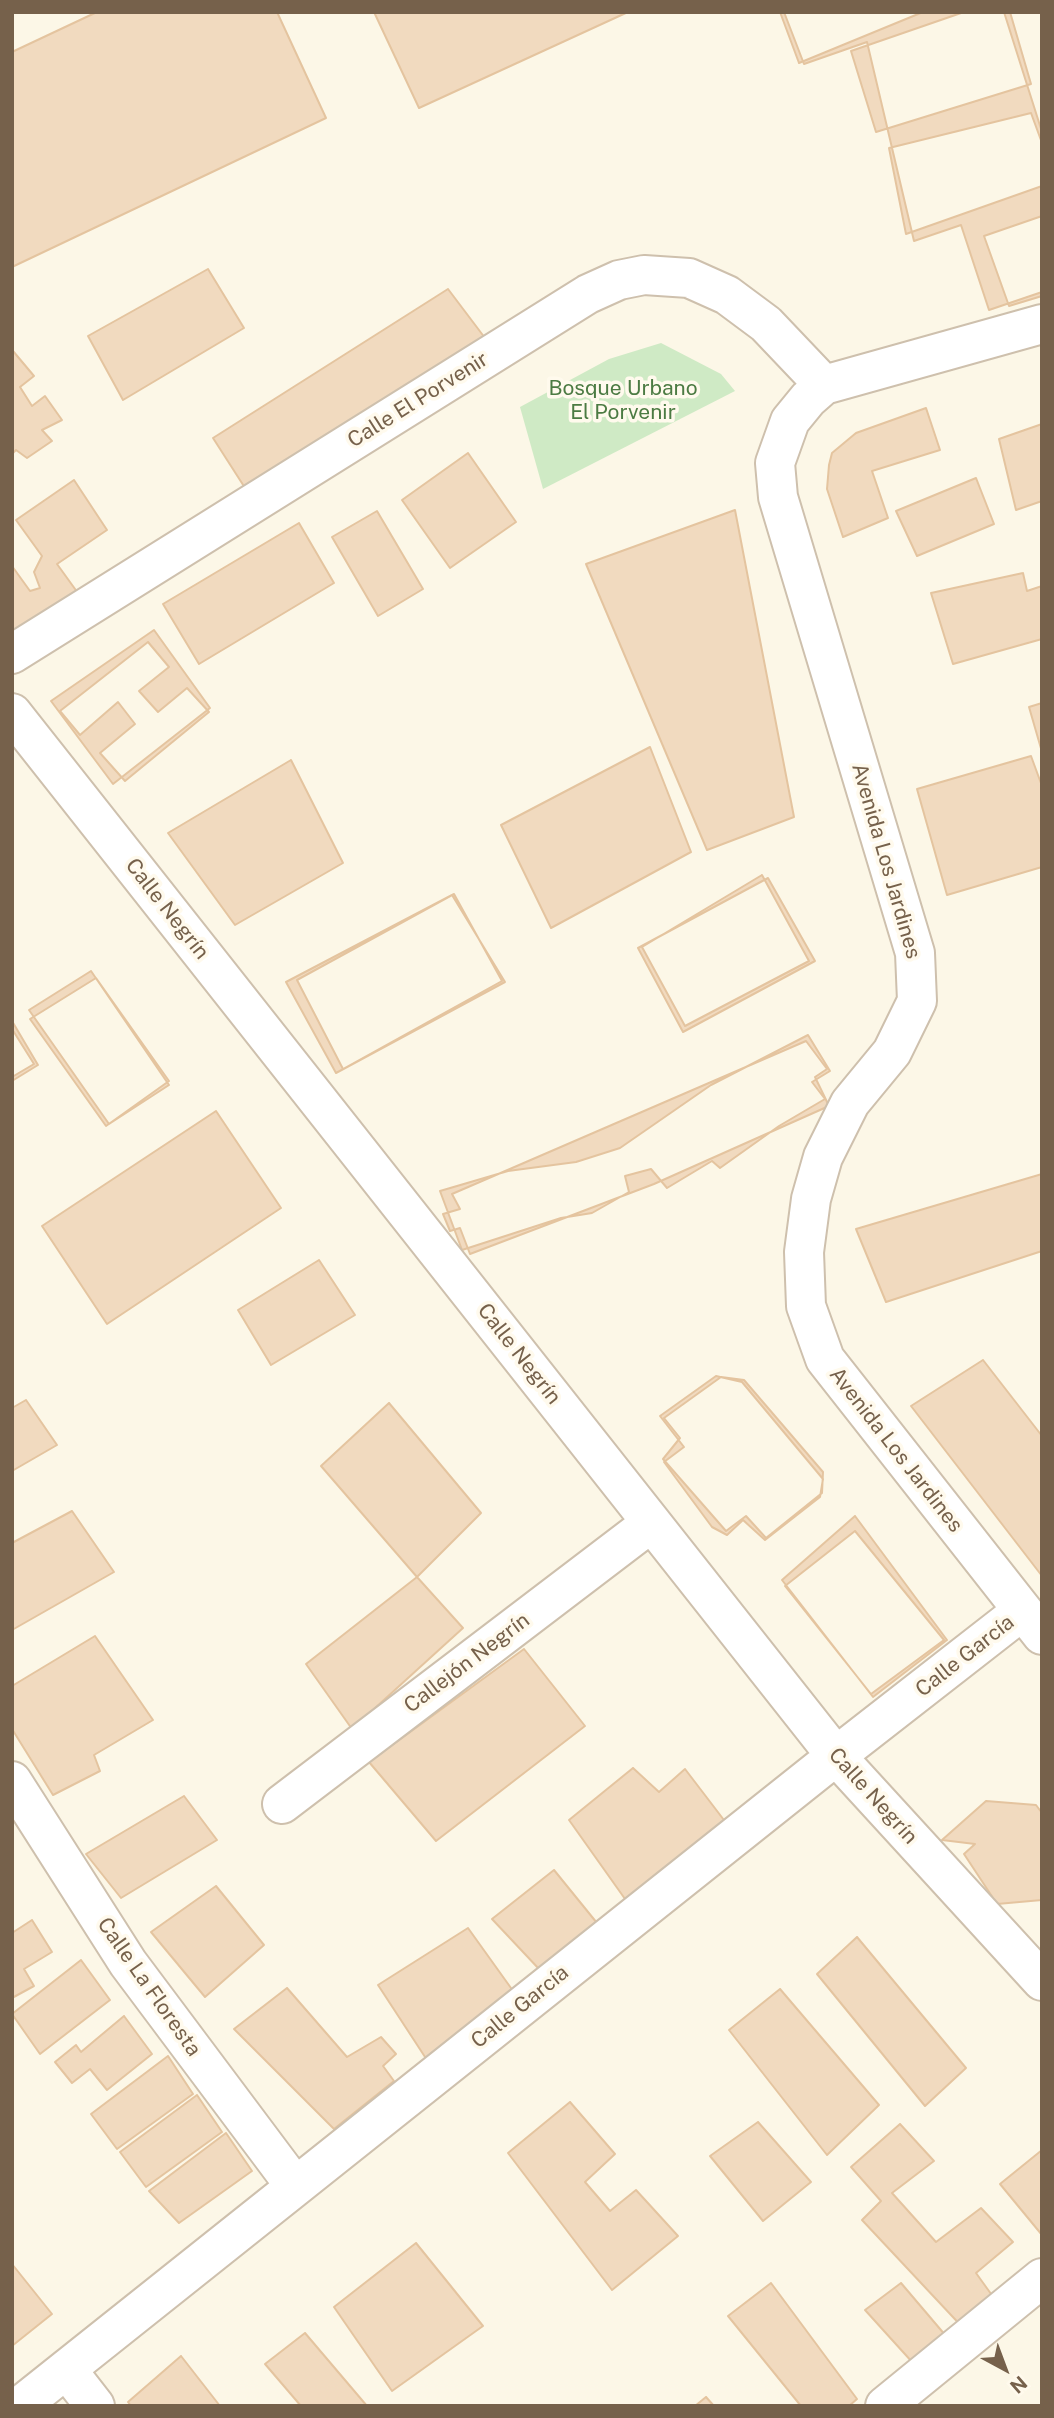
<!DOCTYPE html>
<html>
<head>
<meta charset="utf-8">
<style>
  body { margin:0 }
  #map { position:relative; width:1054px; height:2418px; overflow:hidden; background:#fcf7e7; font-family:"Public Sans",sans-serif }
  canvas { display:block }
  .frame { position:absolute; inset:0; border:14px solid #76614b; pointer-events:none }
  .north { position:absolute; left:970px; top:2334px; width:70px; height:70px; -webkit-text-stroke:5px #fffaed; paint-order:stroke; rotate:139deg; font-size:19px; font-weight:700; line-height:28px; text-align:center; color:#76614b }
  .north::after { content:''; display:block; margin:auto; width:24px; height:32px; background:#76614b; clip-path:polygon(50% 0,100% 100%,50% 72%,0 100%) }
</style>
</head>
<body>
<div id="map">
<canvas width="1054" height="2418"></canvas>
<div class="frame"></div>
<div class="north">N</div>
</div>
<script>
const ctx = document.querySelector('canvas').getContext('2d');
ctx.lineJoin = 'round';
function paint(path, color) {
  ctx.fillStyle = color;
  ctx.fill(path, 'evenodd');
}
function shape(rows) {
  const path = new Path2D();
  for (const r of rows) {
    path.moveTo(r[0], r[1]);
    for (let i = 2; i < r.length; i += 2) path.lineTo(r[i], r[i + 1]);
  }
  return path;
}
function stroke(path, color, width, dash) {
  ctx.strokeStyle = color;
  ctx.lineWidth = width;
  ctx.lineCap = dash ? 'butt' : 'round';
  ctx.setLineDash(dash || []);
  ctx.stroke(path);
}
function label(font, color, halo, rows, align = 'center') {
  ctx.font = font + ' "Public Sans",sans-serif';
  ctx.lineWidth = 7;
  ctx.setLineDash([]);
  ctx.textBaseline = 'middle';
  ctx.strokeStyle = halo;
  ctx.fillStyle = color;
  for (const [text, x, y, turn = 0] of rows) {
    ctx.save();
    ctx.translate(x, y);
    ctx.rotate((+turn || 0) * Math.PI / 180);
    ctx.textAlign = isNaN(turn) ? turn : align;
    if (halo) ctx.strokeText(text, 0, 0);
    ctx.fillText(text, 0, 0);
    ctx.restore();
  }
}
const green = shape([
  [661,343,721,374,735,391,543,489,520,407,609,359]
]);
const building = shape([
  [97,12,277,12,326,118,12,267,12,52,97,12],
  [374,12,628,12,419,108,374,12],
  [780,12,923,12,799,63,780,12],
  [784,12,1004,12,1042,132,1042,292,989,310,961,225,914,241,867,42,804,64,784,12],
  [964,12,1010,12,1031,84,876,132,851,51,964,12],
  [1031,113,1042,143,1042,186,906,234,889,148,1031,113],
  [1042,216,1042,296,1009,306,984,236,1042,216],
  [208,269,244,328,123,400,88,336,208,269],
  [448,289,485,338,247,491,213,438,448,289],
  [13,351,34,376,20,387,32,406,45,396,62,420,42,430,52,441,27,458,16,450,12,454,13,351],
  [926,408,940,450,872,471,888,518,843,537,827,489,829,465,832,453,856,433,926,408],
  [1042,424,1042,501,1016,510,999,439,1042,424],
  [468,453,516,522,450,568,402,500,468,453],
  [976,478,994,524,917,556,896,511,976,478],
  [74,480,107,530,57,564,83,600,12,642,12,566,30,591,40,588,34,572,42,556,16,520,74,480],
  [735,510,794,817,707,850,586,564,735,510],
  [377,511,423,589,378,616,332,537,377,511],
  [299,523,334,583,199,664,163,604,299,523],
  [1023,573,1027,591,1042,586,1042,639,953,664,931,593,1023,573],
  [154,630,210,708,113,784,51,701,154,630],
  [148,642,169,667,139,691,158,712,187,688,209,712,125,781,100,753,135,724,118,702,80,735,60,711,148,642],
  [1042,703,1042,752,1029,707,1042,703],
  [650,747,691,852,551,928,501,825,650,747],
  [1031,756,1042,786,1042,867,947,895,917,789,1031,756],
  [291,760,343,863,235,925,168,833,291,760],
  [762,875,809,961,685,1026,642,947,762,875],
  [768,878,815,961,683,1032,638,948,768,878],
  [454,894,502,981,343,1069,297,980,454,894],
  [452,895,505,982,336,1073,286,982,452,895],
  [91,971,169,1085,109,1124,29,1010,91,971],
  [96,978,169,1081,106,1126,30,1019,96,978],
  [12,1021,38,1065,12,1081,12,1021],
  [12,1029,34,1064,12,1077,12,1029],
  [808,1035,830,1071,812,1082,825,1099,779,1126,720,1168,712,1161,667,1188,651,1169,625,1176,629,1192,592,1213,561,1218,462,1250,440,1191,508,1171,576,1162,620,1148,711,1085,808,1035],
  [806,1041,827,1069,815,1077,829,1106,654,1184,470,1254,460,1228,450,1231,443,1214,460,1209,452,1194,806,1041],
  [216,1111,281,1208,107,1324,42,1226,216,1111],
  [1042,1174,1042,1251,886,1302,856,1229,1042,1174],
  [319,1260,355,1315,271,1365,238,1310,319,1260],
  [983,1360,1042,1436,1042,1576,911,1406,983,1360],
  [716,1376,742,1382,823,1479,820,1497,765,1540,743,1520,727,1535,712,1527,664,1462,684,1447,660,1416,716,1376],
  [721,1377,744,1380,823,1472,822,1493,766,1538,746,1516,726,1531,663,1459,680,1438,664,1418,721,1377],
  [26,1400,57,1445,12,1471,12,1408,26,1400],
  [389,1403,481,1513,417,1577,321,1466,389,1403],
  [72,1511,114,1572,12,1630,12,1543,72,1511],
  [855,1516,947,1640,873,1697,782,1580,855,1516],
  [855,1531,944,1640,871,1694,785,1586,855,1531],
  [417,1577,463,1628,352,1729,306,1664,417,1577],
  [95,1636,153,1720,94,1755,100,1771,53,1795,12,1729,12,1686,95,1636],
  [524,1649,585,1726,436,1841,369,1762,524,1649],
  [633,1768,659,1792,685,1769,727,1824,630,1906,569,1820,633,1768],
  [184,1796,217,1840,121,1898,86,1854,184,1796],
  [986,1801,1036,1805,1042,1813,1042,1900,997,1904,964,1854,975,1844,942,1840,986,1801],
  [554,1870,597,1923,539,1969,492,1919,554,1870],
  [216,1886,264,1945,205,1997,151,1932,216,1886],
  [32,1920,52,1952,24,1969,34,1986,12,1998,12,1933,32,1920],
  [468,1928,516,1995,427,2060,378,1985,468,1928],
  [857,1937,966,2068,925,2106,817,1974,857,1937],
  [81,1960,110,2000,40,2054,12,2014,81,1960],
  [287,1988,347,2057,381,2037,396,2054,383,2066,394,2081,334,2129,234,2029,287,1988],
  [780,1989,879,2105,827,2155,729,2030,780,1989],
  [124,2016,152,2054,107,2090,90,2069,72,2083,55,2062,76,2045,81,2052,124,2016],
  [168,2056,193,2094,117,2149,91,2114,168,2056],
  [197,2095,222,2132,146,2187,120,2152,197,2095],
  [570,2102,615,2154,585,2182,610,2211,636,2190,678,2236,612,2290,508,2153,570,2102],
  [758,2122,811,2182,763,2221,710,2156,758,2122],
  [900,2124,934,2161,892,2193,936,2242,981,2208,1013,2242,976,2273,999,2305,966,2331,862,2220,881,2201,851,2167,900,2124],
  [226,2133,252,2171,179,2223,149,2191,226,2133],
  [1042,2150,1042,2235,1000,2184,1042,2150],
  [416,2243,483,2326,392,2391,334,2307,416,2243],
  [12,2264,52,2314,12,2346,12,2264],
  [771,2283,857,2399,849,2406,801,2406,728,2316,771,2283],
  [901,2283,946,2336,913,2363,865,2310,901,2283],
  [305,2333,367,2406,301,2406,265,2364,305,2333],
  [181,2356,220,2406,131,2406,128,2402,181,2356],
  [706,2397,714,2406,695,2406,706,2397]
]);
const street = shape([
  [1042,324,824,385,808,399,790,421,775,463,778,497,915,953,917,1001,892,1052,850,1103,823,1157,811,1199,804,1252,806,1306,825,1359,1042,1635],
  [12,654,588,294,619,280,644,275,689,278,727,295,766,324,824,385],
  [12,713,836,1756,1042,1981],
  [12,1781,128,1963,295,2186],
  [282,1804,651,1523],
  [67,2370,95,2406],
  [20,2406,836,1756,1022,1611],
  [885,2406,1042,2278]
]);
const parkNames = [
  ["Bosque Urbano",623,389],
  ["El Porvenir",623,413]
];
const streetNames = [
  ["Calle El Porvenir",418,400,-32],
  ["Avenida Los Jardines",886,861,74],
  ["Calle Negrín",167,909,52],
  ["Calle Negrín",519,1354,52],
  ["Avenida Los Jardines",896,1450,52],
  ["Calle García",965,1656,-38],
  ["Callejón Negrín",467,1663,-37],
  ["Calle Negrín",873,1796,48],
  ["Calle La Floresta",149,1987,55],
  ["Calle García",520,2007,-39]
];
paint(green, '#cfeac5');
paint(building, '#f1dabf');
stroke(building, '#e4c49f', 2);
stroke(street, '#cec0ad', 42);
stroke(street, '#fff', 38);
label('21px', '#4c7b43', '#fffaed', parkNames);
label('21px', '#76614b', '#fffaed', streetNames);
</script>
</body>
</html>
